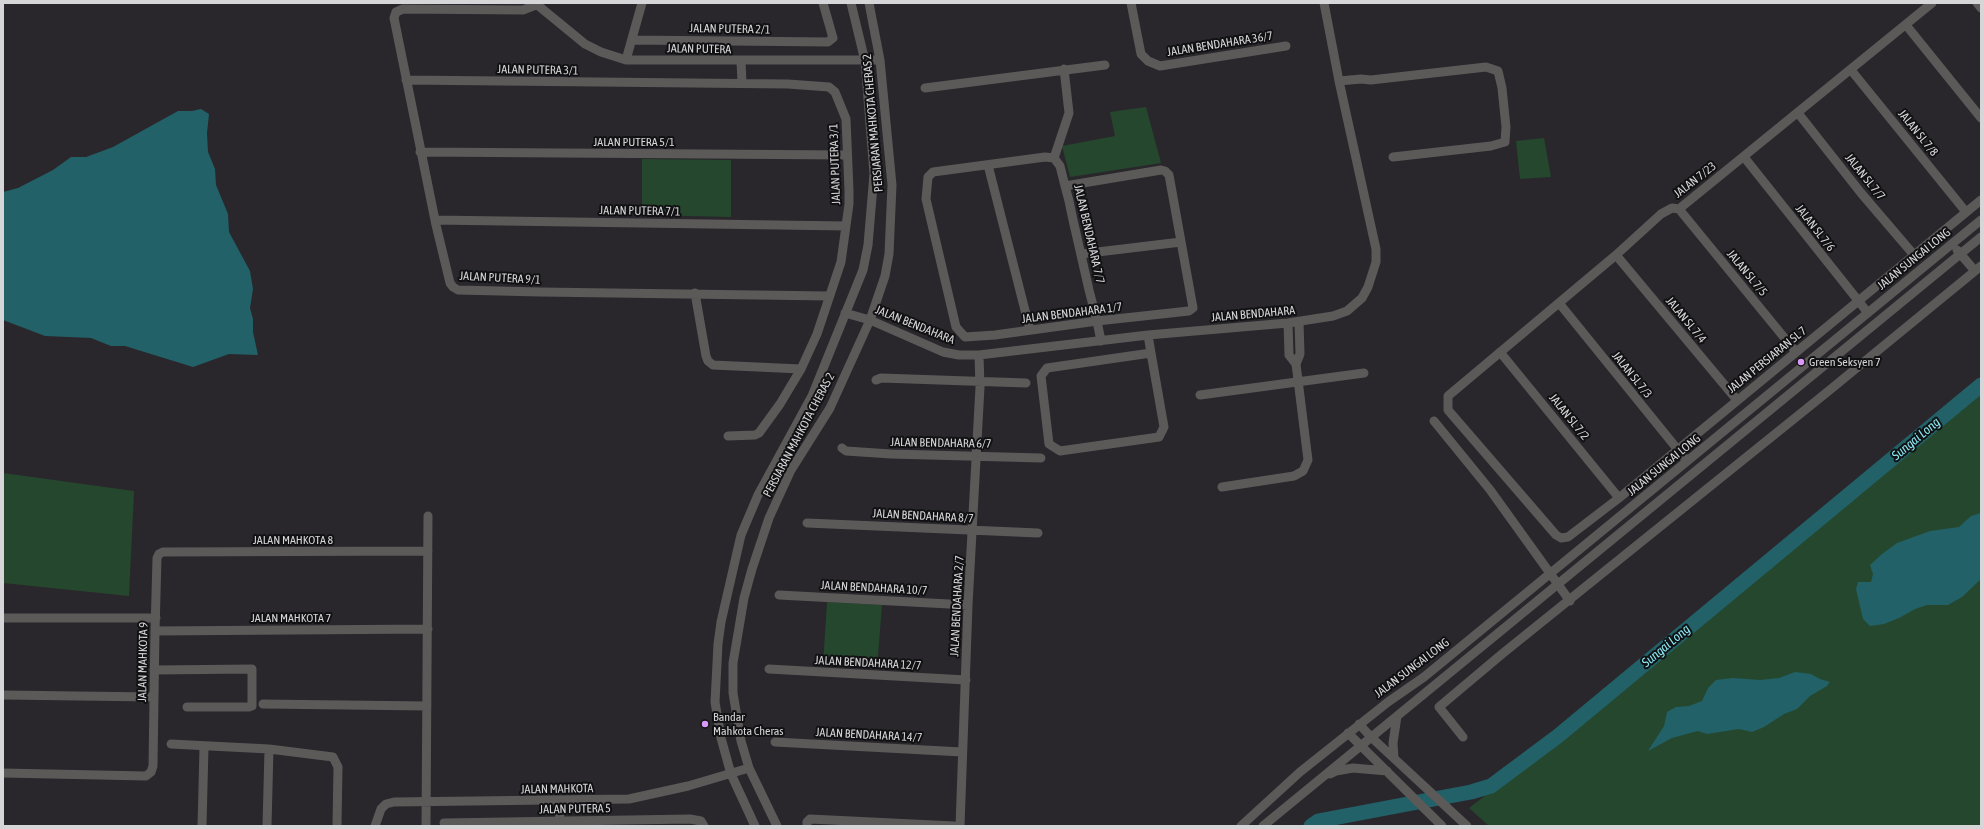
<!DOCTYPE html>
<html>
<head>
<meta charset="utf-8">
<style>
  body { margin:0 }
  #map { position:relative; width:1984px; height:829px; overflow:hidden; background:#29272c; font-family:"Asap Condensed",sans-serif }
  canvas { display:block }
  .frame { position:absolute; inset:0; border:4px solid #d6d6d9; pointer-events:none }
</style>
</head>
<body>
<div id="map">
<canvas width="1984" height="829"></canvas>
<div class="frame"></div>
</div>
<script>
const ctx = document.querySelector('canvas').getContext('2d');
ctx.lineJoin = 'round';
function paint(path, color) {
  ctx.fillStyle = color;
  ctx.fill(path, 'evenodd');
}
function shape(rows) {
  const path = new Path2D();
  for (const r of rows) {
    path.moveTo(r[0], r[1]);
    for (let i = 2; i < r.length; i += 2) path.lineTo(r[i], r[i + 1]);
  }
  return path;
}
function stroke(path, color, width, dash) {
  ctx.strokeStyle = color;
  ctx.lineWidth = width;
  ctx.lineCap = dash ? 'butt' : 'round';
  ctx.setLineDash(dash || []);
  ctx.stroke(path);
}
function label(font, color, halo, rows, align = 'center') {
  ctx.font = font + ' "Asap Condensed",sans-serif';
  ctx.lineWidth = 4;
  ctx.setLineDash([]);
  ctx.textBaseline = 'middle';
  ctx.strokeStyle = halo;
  ctx.fillStyle = color;
  for (const [text, x, y, turn = 0] of rows) {
    ctx.save();
    ctx.translate(x, y);
    ctx.rotate((+turn || 0) * Math.PI / 180);
    ctx.textAlign = isNaN(turn) ? turn : align;
    if (halo) ctx.strokeText(text, 0, 0);
    ctx.fillText(text, 0, 0);
    ctx.restore();
  }
}
const green = shape([
  [1146,107,1161,163,1070,177,1062,146,1115,136,1110,112],
  [1544,138,1551,177,1520,179,1516,141],
  [642,159,731,160,731,217,642,215],
  [1981,393,1981,826,1489,826,1469,808,1575,726],
  [3,473,134,491,129,596,3,583],
  [827,602,882,605,877,668,823,665]
]);
const water = shape([
  [201,109,209,114,207,133,208,152,215,169,216,185,228,214,229,232,250,271,253,289,250,308,253,319,253,332,258,355,229,354,193,367,125,346,111,346,91,338,45,336,3,320,3,192,18,188,53,170,71,157,86,157,113,147,178,111,192,111],
  [1981,513,1981,579,1962,597,1948,605,1927,605,1915,609,1899,618,1884,624,1870,626,1863,619,1856,589,1858,582,1871,582,1873,574,1870,565,1882,554,1897,543,1930,531,1959,527,1971,516],
  [1795,672,1811,674,1820,679,1830,682,1827,686,1810,696,1797,709,1784,714,1764,727,1752,732,1739,729,1707,734,1698,731,1672,738,1648,751,1664,726,1667,712,1676,707,1689,706,1702,701,1708,688,1716,680,1733,678,1760,680,1779,678]
]);
const river = shape([
  [1311,826,1318,821,1471,792,1491,786,1558,736,1981,385]
]);
const minor = shape([
  [535,3,585,44,601,52,626,60,880,60],
  [1131,3,1141,54,1148,61,1160,66,1286,46],
  [1932,3,1679,209,1672,208,1661,214,1616,255,1448,396,1448,410,1556,535,1561,538,1568,537,1619,498,1981,200],
  [1977,3,1981,8],
  [536,5,523,10,403,9,396,12,394,18,436,225,450,283,453,287,458,290,540,292,829,296],
  [1906,25,1981,118],
  [632,40,828,42,833,38,823,3],
  [626,60,642,3],
  [741,61,742,83],
  [1851,70,1966,212],
  [406,80,788,84,829,87,835,92,846,119,849,190,849,204,841,262,817,334,801,369,780,404,759,433,755,435,728,436],
  [1339,81,1361,79,1371,80,1486,67,1498,71,1502,88,1506,127,1505,142,1491,146,1393,157],
  [925,88,1105,65],
  [1798,113,1861,193,1914,255],
  [420,152,847,155],
  [1744,157,1868,313],
  [1054,158,1069,113,1064,69],
  [988,165,1030,330],
  [1065,186,1161,170,1165,171,1169,175,1193,308,1189,311,1097,321,995,335,965,337,956,327,926,199,928,177,933,172,1045,157,1054,158,1060,166,1065,186,1069,201,1073,220,1089,290,1097,321,1101,341],
  [1679,209,1796,352],
  [435,220,846,226],
  [1957,250,1975,271],
  [1081,254,1181,242],
  [1616,255,1737,400],
  [695,293,706,356,708,361,713,365,801,369],
  [1559,303,1687,461],
  [845,313,870,320,943,352,959,355,979,355,1148,335,1288,323,1333,316,1347,311,1362,298,1368,287,1376,262,1376,249,1339,81,1324,3],
  [1288,323,1289,355,1296,364],
  [1148,335,1151,353,1164,427,1159,437,1060,451,1049,444,1041,376,1047,368,1151,353],
  [1500,352,1619,498],
  [876,380,881,378,1026,383],
  [1200,395,1364,373],
  [1434,421,1491,491,1570,601],
  [842,448,846,451,891,454,1041,458],
  [1222,487,1294,476,1303,471,1308,460,1296,364,1300,354,1299,322],
  [807,523,1038,533],
  [779,595,968,605],
  [3,618,156,618],
  [155,631,428,629],
  [769,669,966,680],
  [154,670,252,669,252,706,249,707,187,707],
  [3,695,154,697],
  [263,704,427,706],
  [1359,724,1371,737,1467,826],
  [1348,733,1442,826],
  [1463,737,1439,707,1502,654,1831,389,1981,266],
  [775,742,962,752],
  [171,744,269,749,333,757,338,767,337,826],
  [1394,758,1393,743,1397,716],
  [3,773,146,776,151,772,153,766,155,631,157,558,159,554,163,552,428,551],
  [1330,774,1336,771,1353,768,1387,771],
  [559,801,560,821],
  [444,823,690,819,701,821,704,826],
  [202,826,204,747],
  [267,826,269,749],
  [375,826,381,809,386,804,394,802,629,799,688,786,749,768],
  [426,826,428,516],
  [755,826,731,774,721,738,715,702,718,644,721,622,741,535,758,495,812,396,863,270,868,245,874,174,865,61,851,3],
  [777,826,749,768,741,741,733,693,733,663,744,598,752,569,769,518,791,470,830,408,870,320,885,276,889,254,892,185,880,60,869,3],
  [807,826,807,822,810,819,954,826],
  [960,826,968,605,980,387,979,355],
  [1241,826,1300,772,1388,702,1424,677,1981,220],
  [1263,826,1981,237]
]);
const markers = [
  [1801,362,4,"#d99af7"],
  [705,724,4,"#d99af7"]
];
const streetNames = [
  ["JALAN PUTERA 2/1",730,29,1],
  ["JALAN BENDAHARA 36/7",1220,44,-9],
  ["JALAN PUTERA",699,49,1],
  ["JALAN PUTERA 3/1",538,70,1],
  ["PERSIARAN MAHKOTA CHERAS 2",873,123,-95],
  ["JALAN SL 7/8",1918,133,51],
  ["JALAN PUTERA 5/1",634,142],
  ["JALAN PUTERA 3/1",835,164,-92],
  ["JALAN SL 7/7",1865,177,51],
  ["JALAN 7/23",1695,180,-38],
  ["JALAN PUTERA 7/1",640,211,1],
  ["JALAN SL 7/6",1815,228,52],
  ["JALAN BENDAHARA 7/7",1089,234,77],
  ["JALAN SUNGAI LONG",1914,259,-39],
  ["JALAN SL 7/5",1747,273,50],
  ["JALAN PUTERA 9/1",500,278,3],
  ["JALAN BENDAHARA 1/7",1072,313,-7],
  ["JALAN BENDAHARA",1253,314,-5],
  ["JALAN SL 7/4",1686,320,50],
  ["JALAN BENDAHARA",915,325,22],
  ["JALAN PERSIARAN SL 7",1767,360,-39],
  ["JALAN SL 7/3",1632,375,51],
  ["JALAN SL 7/2",1569,417,51],
  ["PERSIARAN MAHKOTA CHERAS 2",799,435,-62],
  ["JALAN BENDAHARA 6/7",941,443,1],
  ["JALAN SUNGAI LONG",1664,465,-39],
  ["JALAN BENDAHARA 8/7",923,516,3],
  ["JALAN MAHKOTA 8",293,540],
  ["JALAN BENDAHARA 10/7",874,588,3],
  ["JALAN BENDAHARA 2/7",957,606,-87],
  ["JALAN MAHKOTA 7",291,618],
  ["JALAN MAHKOTA 9",143,662,-89],
  ["JALAN BENDAHARA 12/7",868,663,3],
  ["JALAN SUNGAI LONG",1412,668,-37],
  ["JALAN BENDAHARA 14/7",869,735,3],
  ["JALAN MAHKOTA",557,789,-1],
  ["JALAN PUTERA 5",575,809,-1]
];
const poiNames = [
  ["Green Seksyen 7",1809,362],
  ["Bandar",713,717],
  ["Mahkota Cheras",713,731]
];
const waterNames = [
  ["Sungai Long",1916,439,-40],
  ["Sungai Long",1666,646,-40]
];
paint(green, '#25472d');
paint(water, '#226167');
stroke(river, '#226167', 15);
stroke(minor, '#5c5959', 9);
for (const [x, y, r, color] of markers) {
  const dot = new Path2D();
  dot.arc(x, y, r, 0, 2 * Math.PI);
  ctx.fillStyle = color;
  ctx.fill(dot);
  stroke(dot, '#111113', 1.5);
}
label('12px', '#d6d6d9', '#111113', streetNames);
label('12px', '#d6d6d9', '#111113', poiNames, 'left');
label('italic 13px', '#88e9f4', '#111113', waterNames);
</script>
</body>
</html>
